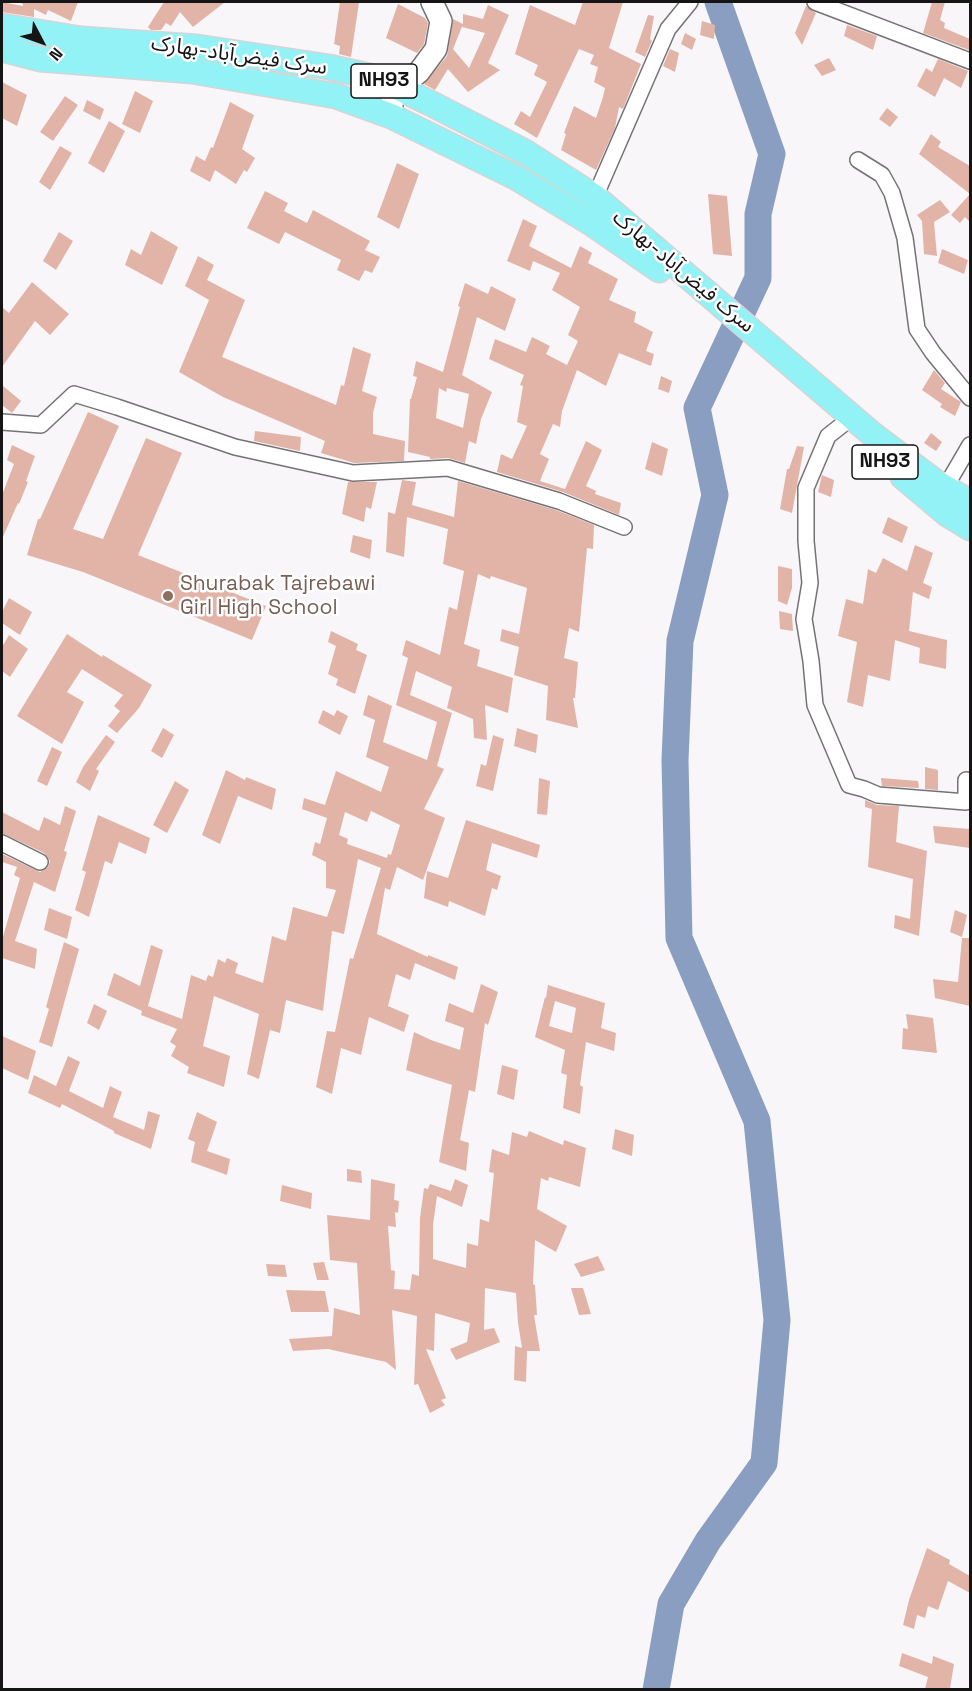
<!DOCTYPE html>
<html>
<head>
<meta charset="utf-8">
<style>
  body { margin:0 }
  #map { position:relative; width:972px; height:1691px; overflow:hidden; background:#f9f6f9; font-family:"Space Grotesk",sans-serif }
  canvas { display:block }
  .frame { position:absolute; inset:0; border:3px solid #161516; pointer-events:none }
  .north { position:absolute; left:12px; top:12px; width:60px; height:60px; -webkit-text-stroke:4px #fff; paint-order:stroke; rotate:131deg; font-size:16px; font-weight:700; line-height:24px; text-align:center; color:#161516 }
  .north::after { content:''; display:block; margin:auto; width:21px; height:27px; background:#161516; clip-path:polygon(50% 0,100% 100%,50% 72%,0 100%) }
</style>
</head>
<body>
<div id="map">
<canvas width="972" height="1691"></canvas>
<div class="frame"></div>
<div class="north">N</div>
</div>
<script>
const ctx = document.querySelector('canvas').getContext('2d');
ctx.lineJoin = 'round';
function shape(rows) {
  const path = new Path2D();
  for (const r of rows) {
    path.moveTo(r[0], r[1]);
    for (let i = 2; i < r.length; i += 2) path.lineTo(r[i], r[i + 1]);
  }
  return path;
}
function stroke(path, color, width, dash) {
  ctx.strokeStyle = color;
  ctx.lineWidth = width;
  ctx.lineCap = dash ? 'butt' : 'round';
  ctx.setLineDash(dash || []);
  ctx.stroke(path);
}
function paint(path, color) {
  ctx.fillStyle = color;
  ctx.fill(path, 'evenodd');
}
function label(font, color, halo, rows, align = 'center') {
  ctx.font = font + ' "Space Grotesk","Noto Sans Arabic",sans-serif';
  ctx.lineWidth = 5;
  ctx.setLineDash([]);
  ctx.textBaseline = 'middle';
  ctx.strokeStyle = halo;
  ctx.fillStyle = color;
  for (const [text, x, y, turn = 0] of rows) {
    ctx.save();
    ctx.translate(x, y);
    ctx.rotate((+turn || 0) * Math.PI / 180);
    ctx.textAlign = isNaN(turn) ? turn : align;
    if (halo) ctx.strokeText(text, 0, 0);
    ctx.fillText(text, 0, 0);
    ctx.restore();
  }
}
const river = shape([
  [656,1690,671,1604,708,1541,764,1463,777,1320,757,1121,679,938,675,760,680,641,715,495,697,408,758,278,758,214,772,154,718,2]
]);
const building = shape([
  [2,2,23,6,23,4,19,2,78,2,71,21,48,10,46,15,34,9,34,17,2,12],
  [164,2,225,2,193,27,180,12,171,26,166,23,161,30,151,30,148,27],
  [340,2,359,2,351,57,339,54,340,46,334,44],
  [583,2,623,2,609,48,641,64,623,109,619,107,615,128,596,170,561,150,566,134,564,133,574,106,596,118,603,97,605,88,594,82,598,67,590,64,594,55,579,49,537,138,514,124,521,111,530,117,547,82,534,75,538,65,515,54,530,5,575,25],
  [932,2,945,2,940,20,945,23,944,28,970,39,969,50,923,33],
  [398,4,425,18,428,23,424,44,417,53,386,38],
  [488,5,509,15,488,63,500,70,468,92,448,69,435,90,424,84,447,56,453,19,463,24,463,14,483,19],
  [463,24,462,27,485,33,469,68,453,49],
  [806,6,816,13,802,45,795,33],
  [648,15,654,16,650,39,652,41,645,57,635,52],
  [702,21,715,25,714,39,700,35],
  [847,25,877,36,873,50,844,36],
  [685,33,696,39,692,50,681,44],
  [670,49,679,53,675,72,663,66],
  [829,58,836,70,822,76,814,65],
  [938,59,968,71,961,88,944,78,935,97,917,86,926,68,932,72],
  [2,82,27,95,17,126,2,118],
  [135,91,153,101,140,133,122,124],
  [65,96,78,105,53,141,40,132],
  [87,100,104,109,100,120,83,111],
  [230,102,254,115,242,149,255,158,247,172,244,170,236,184,215,170,210,182,190,171,196,156,205,161,211,147,213,148],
  [887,108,898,117,890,127,879,119],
  [109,121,125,131,104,173,88,163],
  [931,134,941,142,938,147,970,166,970,194,919,154],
  [60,146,72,153,50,190,39,182],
  [397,163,419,174,399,229,377,217],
  [265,191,288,203,284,211,307,223,313,210,370,241,365,250,380,257,372,273,365,270,359,281,337,270,341,260,285,232,279,244,247,228],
  [708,194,727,196,732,256,713,254],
  [970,194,970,222,965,217,960,223,951,215],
  [940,200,950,212,934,222,937,256,924,254,922,221,917,215],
  [523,219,537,226,529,246,571,268,580,246,592,253,588,263,618,279,609,300,636,312,634,322,653,332,646,351,654,354,651,366,619,353,606,386,577,370,562,411,560,427,553,424,540,454,549,459,540,481,565,489,586,441,602,450,586,486,596,491,595,494,621,503,619,515,563,492,497,472,501,454,512,459,527,426,517,422,523,386,520,385,524,375,489,359,495,339,526,352,532,337,550,346,546,354,567,365,578,341,568,335,580,307,552,290,560,273,533,261,530,271,507,261],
  [151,231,178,247,162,285,125,265,131,249,141,255],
  [59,232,73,241,56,270,43,261],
  [942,249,968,260,964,274,938,263],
  [198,256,214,265,207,280,245,300,222,357,336,405,341,385,344,386,353,347,371,354,362,391,377,397,373,413,373,434,405,441,404,461,354,463,321,453,325,441,223,397,179,372,209,300,185,286],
  [32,282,69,314,50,335,35,321,2,367,2,307,9,313],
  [465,283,488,294,491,286,516,299,505,331,477,317,462,375,492,392,481,419,476,444,469,441,465,463,448,458,430,459,430,457,408,452,410,399,411,399,417,377,413,376,416,361,443,372,460,307,458,306],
  [439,388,446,392,447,388,469,394,463,428,436,418],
  [934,370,945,383,941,389,961,402,955,416,940,407,942,404,922,390],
  [661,376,672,381,669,393,658,389],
  [2,385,21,401,12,413,2,405],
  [88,412,119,426,73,529,103,539,146,438,182,453,138,555,266,606,252,640,83,572,27,555,38,519,40,519],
  [255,431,301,437,300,451,254,441],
  [931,433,942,442,936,451,924,443],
  [652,442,668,449,662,476,645,469],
  [12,445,35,456,26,481,28,482,19,504,18,503,2,539,2,495,14,464,7,460],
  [797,446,804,447,792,513,780,509,787,469,789,469],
  [822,475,834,480,831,497,818,492],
  [402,480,416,482,412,505,454,517,458,481,556,510,594,525,593,549,587,548,579,632,569,628,564,658,578,662,575,698,573,698,578,728,546,720,548,686,514,675,519,647,500,641,502,629,519,634,527,588,491,576,490,579,478,574,464,644,480,650,477,666,513,678,508,713,485,705,487,740,474,738,473,719,447,708,452,687,416,671,410,695,452,713,437,766,444,769,424,809,445,818,423,880,397,867,390,890,385,888,377,934,428,957,428,955,458,967,455,980,415,963,410,980,396,974,388,1006,409,1015,404,1032,369,1017,361,1055,341,1048,332,1094,316,1087,327,1031,335,1032,350,958,353,959,381,868,358,859,344,934,332,931,323,1011,286,1000,280,1033,270,1030,259,1079,247,1074,259,1014,214,996,203,1046,230,1056,224,1087,187,1073,189,1067,171,1056,176,1046,170,1042,177,1029,141,1015,142,1011,107,995,114,973,140,986,151,945,163,950,148,1006,182,1019,191,975,206,981,208,975,213,977,218,959,225,963,227,958,238,963,235,973,263,983,272,936,286,941,293,907,327,917,336,890,326,888,326,862,312,855,315,842,320,844,327,818,302,809,304,798,325,805,336,771,381,792,389,767,366,757,375,720,363,715,368,695,392,706,383,742,427,760,437,722,396,705,408,658,402,655,406,640,440,655,449,607,457,610,464,571,443,564,448,529,407,517,404,557,386,552,388,512,395,514],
  [371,811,400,825,391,855,388,854,387,858,347,844,348,839,339,835,345,812,367,822],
  [348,482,377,482,371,509,366,507,364,522,342,514],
  [888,517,908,527,902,543,882,533],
  [353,535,372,540,370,559,350,552],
  [915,545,933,553,923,583,932,587,929,599,913,592,909,631,947,640,946,669,919,663,920,648,895,640,890,681,868,675,863,707,847,702,857,642,838,636,846,599,863,604,868,569,876,573,883,558,907,571],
  [778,566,792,569,792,588,787,605,778,601],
  [9,598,32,612,20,635,2,623,2,612],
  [779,611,792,614,793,631,780,629],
  [331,631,358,644,356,650,367,655,355,694,336,685,338,679,328,674,336,646,328,642],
  [67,634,102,657,103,655,152,685,139,708,117,733,108,726,120,711,114,706,123,695,82,669,67,692,84,702,62,744,17,716],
  [9,635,28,649,10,677,2,671,2,647],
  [323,710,334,716,337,710,348,716,340,735,318,723],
  [163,728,174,735,162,758,151,751],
  [517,728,538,735,536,753,514,746],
  [106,735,115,742,96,769,99,771,90,791,76,782,83,767],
  [493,735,504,739,493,791,476,786,481,764,486,766],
  [52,747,62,752,47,786,37,781],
  [925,767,938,770,938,790,925,789],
  [226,770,245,780,246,777,276,789,272,810,238,796,220,844,202,835],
  [539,778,550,781,547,815,537,814],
  [881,778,918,781,919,788,882,786],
  [175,781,189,790,167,833,153,825],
  [865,800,877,805,899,806,896,842,927,851,919,936,894,928,895,915,910,919,913,879,868,867,872,809,865,807],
  [65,806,76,811,64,851,67,852,55,892,34,882,15,941,37,949,35,969,2,958,2,940,20,878,14,875,17,867,2,862,2,854,40,872,48,867,50,861,44,853,2,833,2,812,39,831,44,817,60,825],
  [98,815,150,838,146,854,119,842,112,864,105,861,89,917,75,910,86,872,82,870],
  [466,820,540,845,537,858,492,843,486,870,501,876,497,890,492,888,485,916,449,901,448,907,424,898,427,871,448,878],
  [933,826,970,829,970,848,935,843],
  [49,908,72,917,67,939,44,930],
  [955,910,967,915,962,937,950,932],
  [962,938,970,938,970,1006,935,998,933,979,958,982],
  [64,942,79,949,52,1047,39,1042,49,1009,46,1007],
  [481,984,498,992,488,1025,485,1023,475,1092,469,1090,460,1140,469,1143,466,1171,439,1162,452,1085,406,1070,414,1032,431,1040,460,1050,464,1028,445,1021,449,1003,473,1013],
  [548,985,605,1003,601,1028,616,1033,614,1051,586,1042,580,1085,583,1087,580,1114,563,1108,567,1075,561,1073,565,1050,535,1037,545,997,546,998],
  [555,1001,576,1008,572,1033,549,1026],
  [94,1004,107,1011,99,1030,87,1023],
  [906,1014,933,1018,937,1053,902,1049,903,1028,908,1029],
  [2,1036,36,1051,28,1080,2,1068],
  [68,1056,80,1062,69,1091,103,1108,110,1086,122,1092,113,1117,144,1130,148,1111,160,1115,151,1149,114,1133,114,1131,62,1104,60,1108,28,1093,34,1075,56,1086],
  [502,1065,518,1070,514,1100,497,1094],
  [197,1112,217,1122,207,1151,230,1159,227,1175,191,1162,195,1142,188,1139],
  [615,1129,634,1135,632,1156,612,1149],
  [529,1131,563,1145,564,1140,586,1148,580,1187,549,1177,548,1181,541,1178,537,1209,567,1226,556,1252,535,1240,533,1284,535,1285,537,1315,534,1315,540,1351,527,1351,526,1382,514,1380,515,1346,522,1348,518,1323,516,1293,485,1288,484,1330,494,1328,500,1342,456,1360,450,1349,467,1342,470,1323,435,1313,434,1351,426,1349,446,1398,441,1400,445,1405,430,1413,418,1384,414,1385,417,1316,392,1310,396,1370,386,1362,328,1349,293,1351,289,1339,332,1336,334,1308,360,1315,357,1263,330,1260,327,1215,370,1220,371,1179,395,1184,394,1200,399,1201,398,1213,395,1212,396,1227,388,1226,391,1270,395,1271,394,1289,410,1290,412,1274,419,1276,420,1218,424,1188,428,1189,430,1184,451,1191,455,1179,468,1185,462,1207,437,1196,433,1225,433,1259,466,1268,467,1243,478,1246,480,1219,489,1222,494,1173,489,1172,492,1149,509,1155,512,1132,527,1137],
  [347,1169,361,1171,362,1183,347,1181],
  [282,1185,312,1193,311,1209,280,1201],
  [598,1256,605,1270,581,1277,574,1264],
  [324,1262,329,1280,317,1280,313,1263],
  [266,1264,285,1265,287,1277,268,1276],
  [571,1288,583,1288,591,1314,579,1315],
  [286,1290,325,1291,329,1312,291,1312],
  [927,1548,950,1560,949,1564,970,1576,970,1593,948,1581,938,1610,928,1606,925,1618,917,1615,914,1629,903,1625,909,1600],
  [902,1653,932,1664,933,1656,954,1664,950,1689,925,1689,928,1677,899,1666]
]);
const street = shape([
  [815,2,970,61],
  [858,160,882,175,892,193,905,238,917,329,933,353,970,398],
  [595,197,668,29,690,2],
  [2,422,41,425,74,394,117,407,235,447,353,473,448,468,559,501,624,527],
  [842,425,828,436,806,488,806,541,810,583,804,619,811,661,815,705,849,785,864,789,878,795,966,802,966,780,970,781],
  [948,496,949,481,970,445],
  [2,843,40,862]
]);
const secondary = shape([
  [391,116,393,94,419,72,436,49,441,21,432,2]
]);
const primary = shape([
  [2,26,81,39,197,47,329,67,378,78,432,104,525,152,595,197,872,434,937,483,970,502],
  [2,49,40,59,192,71,336,96,391,116,517,178,591,223,659,270],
  [903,477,947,514,970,528]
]);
const markers = [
  [168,596,6,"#8d6e63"]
];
const shields = [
  [384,81,66],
  [885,462,66]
];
const shieldNames = [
  ["NH93",384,81],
  ["NH93",885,462]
];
const streetNames = [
  ["سرک فیض‌آباد-بهارک",239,56,8],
  ["سرک فیض‌آباد-بهارک",683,272,40]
];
const educationNames = [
  ["Shurabak Tajrebawi",180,584],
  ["Girl High School",180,608]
];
stroke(river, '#8a9ec1', 27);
paint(building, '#e2b4a7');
stroke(street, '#757275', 18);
stroke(secondary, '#757275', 24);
stroke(primary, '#d5d5d5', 27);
stroke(street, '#fff', 15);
stroke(secondary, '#fff', 21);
stroke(primary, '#92f2f5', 24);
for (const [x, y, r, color] of markers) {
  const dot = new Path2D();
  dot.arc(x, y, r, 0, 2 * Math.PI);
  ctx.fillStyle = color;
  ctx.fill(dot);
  stroke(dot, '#fff', 2);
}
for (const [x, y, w] of shields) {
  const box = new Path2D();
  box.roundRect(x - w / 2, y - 17, w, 34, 4.5);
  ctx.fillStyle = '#fff';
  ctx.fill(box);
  stroke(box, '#161516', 1.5);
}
label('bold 20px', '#161516', null, shieldNames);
label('21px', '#161516', '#fff', streetNames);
label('21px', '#785e54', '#fff', educationNames, 'left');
</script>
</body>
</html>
